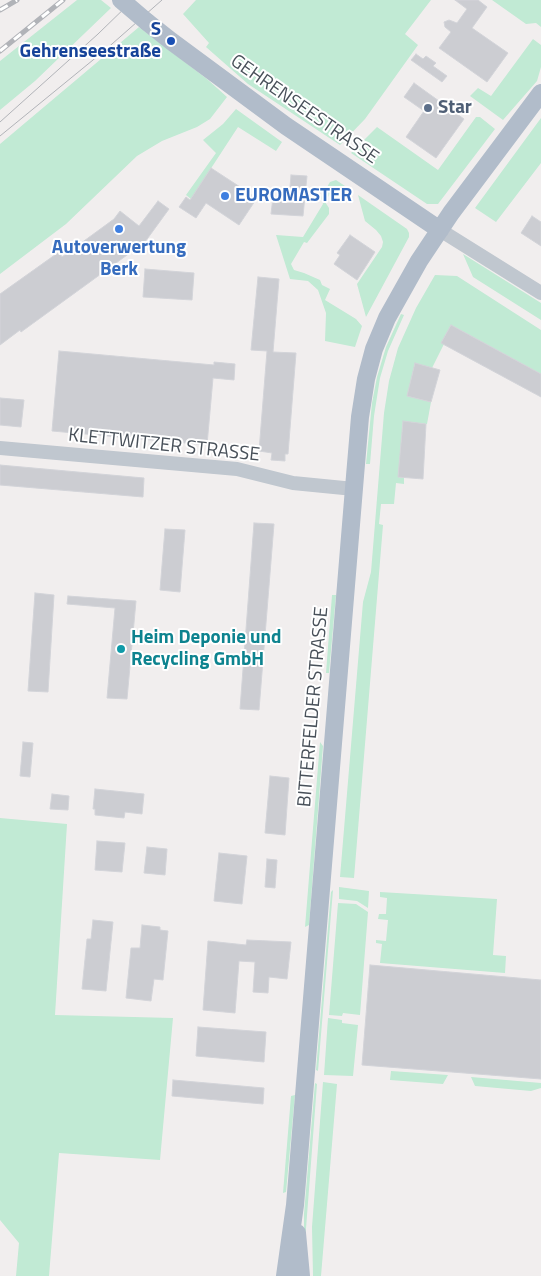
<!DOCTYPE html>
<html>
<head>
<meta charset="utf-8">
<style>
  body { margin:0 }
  canvas { display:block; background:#f1eeee }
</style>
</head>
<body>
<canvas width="541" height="1276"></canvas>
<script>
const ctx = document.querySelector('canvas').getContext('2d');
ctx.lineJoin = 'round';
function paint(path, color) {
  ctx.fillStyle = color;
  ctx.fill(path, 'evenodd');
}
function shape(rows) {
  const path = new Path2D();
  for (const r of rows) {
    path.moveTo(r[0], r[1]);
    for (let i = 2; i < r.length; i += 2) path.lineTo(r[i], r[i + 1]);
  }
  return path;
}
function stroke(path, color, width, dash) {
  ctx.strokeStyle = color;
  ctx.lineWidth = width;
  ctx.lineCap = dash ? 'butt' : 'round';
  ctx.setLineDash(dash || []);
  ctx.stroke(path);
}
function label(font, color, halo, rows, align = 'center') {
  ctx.font = font + ' "Titillium Web",sans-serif';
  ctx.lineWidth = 4;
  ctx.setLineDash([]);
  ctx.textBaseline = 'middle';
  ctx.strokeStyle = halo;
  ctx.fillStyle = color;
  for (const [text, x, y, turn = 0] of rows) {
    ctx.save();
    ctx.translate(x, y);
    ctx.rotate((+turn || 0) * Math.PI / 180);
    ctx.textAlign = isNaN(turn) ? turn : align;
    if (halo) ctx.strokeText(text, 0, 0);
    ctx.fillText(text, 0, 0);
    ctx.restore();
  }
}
const green = shape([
  [77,0,101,0,111,8,35,81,0,110,0,61],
  [196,0,431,0,405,34,418,45,365,119,340,145,248,84,206,47,209,43,183,14],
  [492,0,541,0,541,27,536,23,526,24],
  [139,27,207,79,227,97,210,119,197,127,162,141,137,156,66,224,0,274,0,144],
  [533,39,541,45,541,67,537,81,503,120,470,96,478,88,491,96],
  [236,109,282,142,276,151,238,127,191,199,186,195,216,153,203,140,223,124],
  [476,117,480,117,495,129,438,204,427,204,351,153,377,127,438,170],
  [541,118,541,163,496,222,475,208],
  [336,180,351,190,340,197,331,192,325,202,329,208,329,214,307,243,304,242,291,264,294,270,304,273,320,280,322,285,330,289,325,300,356,319,362,326,355,347,325,341,326,313,318,290,308,281,290,279,276,235,303,237,323,204,321,197,330,182],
  [358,195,407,229,409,233,409,237,366,317,357,284,382,247,383,242,381,236,376,230,365,221],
  [463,254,541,303,541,320,473,277],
  [435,275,457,276,541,330,541,374,451,325,442,342,444,344,432,368,415,364,407,396,431,402,427,424,403,422,398,477,404,478,404,484,396,483,394,504,381,504,379,524,383,525,354,878,340,877,363,602,371,572,384,413,389,381,398,348,416,308],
  [401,314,404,315,388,351,380,378,374,416,370,464,366,464,372,403,377,377,386,347],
  [332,595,336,595,329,673,326,673],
  [320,742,323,746,309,925,305,927],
  [0,818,67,824,55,1015,173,1018,160,1160,59,1153,49,1276,16,1276,19,1243,0,1220],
  [339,887,369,891,368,908,357,901,339,899],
  [333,890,318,1071,316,1070,331,892],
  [380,892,497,899,493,955,506,956,505,973,380,963,382,944,376,943,376,940,386,941,388,920,378,919,379,914,386,914,387,898,380,897],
  [338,903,356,904,368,912,360,1015,343,1013,342,1016,329,1015],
  [328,1018,342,1020,342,1023,358,1025,353,1076,324,1075],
  [391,1071,448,1075,443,1084,390,1080],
  [471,1077,541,1083,541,1088,531,1091,475,1086],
  [323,1082,337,1084,321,1276,313,1276,312,1227],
  [315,1083,317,1084,304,1255,304,1214],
  [295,1095,286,1192,283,1193,291,1096]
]);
const building = shape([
  [455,0,478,0,487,7,472,28,508,53,487,82,439,48,451,32,445,27,444,22,449,20,457,23,467,9,455,0],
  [416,54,423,59,426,56,436,63,433,66,447,76,442,82,411,60,416,54],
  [414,83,464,119,436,158,406,137,424,111,404,97,414,83],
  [211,168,257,198,239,225,206,203,196,218,179,207,186,197,190,200,211,168],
  [291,175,307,176,303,216,271,214,273,197,289,199,291,175],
  [158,201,169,209,145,242,21,332,20,330,0,345,0,294,59,252,62,257,114,219,120,211,139,226,158,201],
  [532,216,541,222,541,246,521,233,532,216],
  [350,235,375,252,357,280,334,264,340,255,337,253,350,235],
  [145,269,194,273,192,300,143,297,145,269],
  [258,277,279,279,273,352,296,353,288,454,285,454,285,461,271,460,272,453,259,451,267,351,251,350,258,277],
  [451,325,541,374,541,397,441,343,451,325],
  [59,351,214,365,214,362,235,364,234,380,213,378,207,445,52,431,59,351],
  [415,363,440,370,431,402,407,396,415,363],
  [0,398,24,400,21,427,0,425,0,398],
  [403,421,426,424,423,479,398,477,403,421],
  [0,465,144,478,143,497,0,485,0,465],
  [254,523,274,524,259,710,240,709,254,523],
  [165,529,185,530,180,592,160,590,165,529],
  [35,593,54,595,48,692,28,691,35,593],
  [68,596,136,601,127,699,107,698,115,608,67,604,68,596],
  [23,742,33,743,30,777,20,776,23,742],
  [270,776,289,778,285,835,265,833,270,776],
  [95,789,144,794,142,814,125,812,124,818,95,815,95,809,93,809,95,789],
  [52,794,69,796,68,810,50,809,52,794],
  [97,841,125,843,122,872,95,870,97,841],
  [147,847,167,849,165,875,144,873,147,847],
  [219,853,247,856,242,904,214,901,219,853],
  [267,859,277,860,275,888,265,887,267,859],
  [93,920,113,922,106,991,82,989,87,939,91,939,93,920],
  [142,925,160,927,160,930,168,931,163,980,154,979,151,1001,126,998,131,948,140,948,142,925],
  [247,940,291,942,287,979,269,977,268,993,253,992,255,962,239,961,235,1013,203,1010,208,941,246,945,247,940],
  [370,965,541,980,541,1079,362,1065,370,965],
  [198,1027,266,1032,264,1062,196,1056,198,1027],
  [173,1080,264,1088,263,1104,172,1096,173,1080]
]);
const minor = shape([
  [440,230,541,293],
  [0,448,237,469,293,483,354,489]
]);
const major = shape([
  [147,22,171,41,286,126,440,230],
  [297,1233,301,1276],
  [285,1276,295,1205,355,476,360,417,366,379,374,349,387,318,419,261,451,213,541,93]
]);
const tram = shape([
  [0,122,98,34,133,0],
  [0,136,104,51,162,0]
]);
const rail = shape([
  [0,10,17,0],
  [0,51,63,0]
]);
const majorBridge = shape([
  [121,0,147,22]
]);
const markers = [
  [171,41,5,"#1a4fb4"],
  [428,108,5,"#5c6f8a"],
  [225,196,5,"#3f7fe0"],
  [119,229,5,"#3f7fe0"],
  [121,649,5,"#0f9aa8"]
];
const transitNames = [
  ["S",161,30],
  ["Gehrenseestraße",161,52]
];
const serviceNames = [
  ["Star",438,108]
];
const streetNames = [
  ["GEHRENSEESTRASSE",304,110,35],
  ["KLETTWITZER STRASSE",164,446,6],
  ["BITTERFELDER STRASSE",314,707,-85]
];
const shopNames = [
  ["EUROMASTER",235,196],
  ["Autoverwertung",119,248,"center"],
  ["Berk",119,270,"center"]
];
const cultureNames = [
  ["Heim Deponie und",131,638],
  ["Recycling GmbH",131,660]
];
paint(green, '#c1ead4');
paint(building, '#cccdd2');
stroke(building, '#d3d4d9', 1);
stroke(minor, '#c0c7cf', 14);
stroke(major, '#b1bcca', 18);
stroke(tram, '#b1b3b8', 1);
stroke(rail, '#b1b3b8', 5);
stroke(rail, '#fff', 3, [9]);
stroke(majorBridge, '#b1bcca', 18);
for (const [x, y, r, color] of markers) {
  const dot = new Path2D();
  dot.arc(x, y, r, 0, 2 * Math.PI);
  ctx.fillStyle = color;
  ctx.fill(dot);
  stroke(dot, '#fff', 2);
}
label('bold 19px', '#164399', '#fff', transitNames, 'right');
label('bold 19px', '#4e5e75', '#fff', serviceNames, 'left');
label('19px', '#485059', '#fff', streetNames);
label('bold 19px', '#366cbe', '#fff', shopNames, 'left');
label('bold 19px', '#0d838f', '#fff', cultureNames, 'left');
</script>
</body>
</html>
